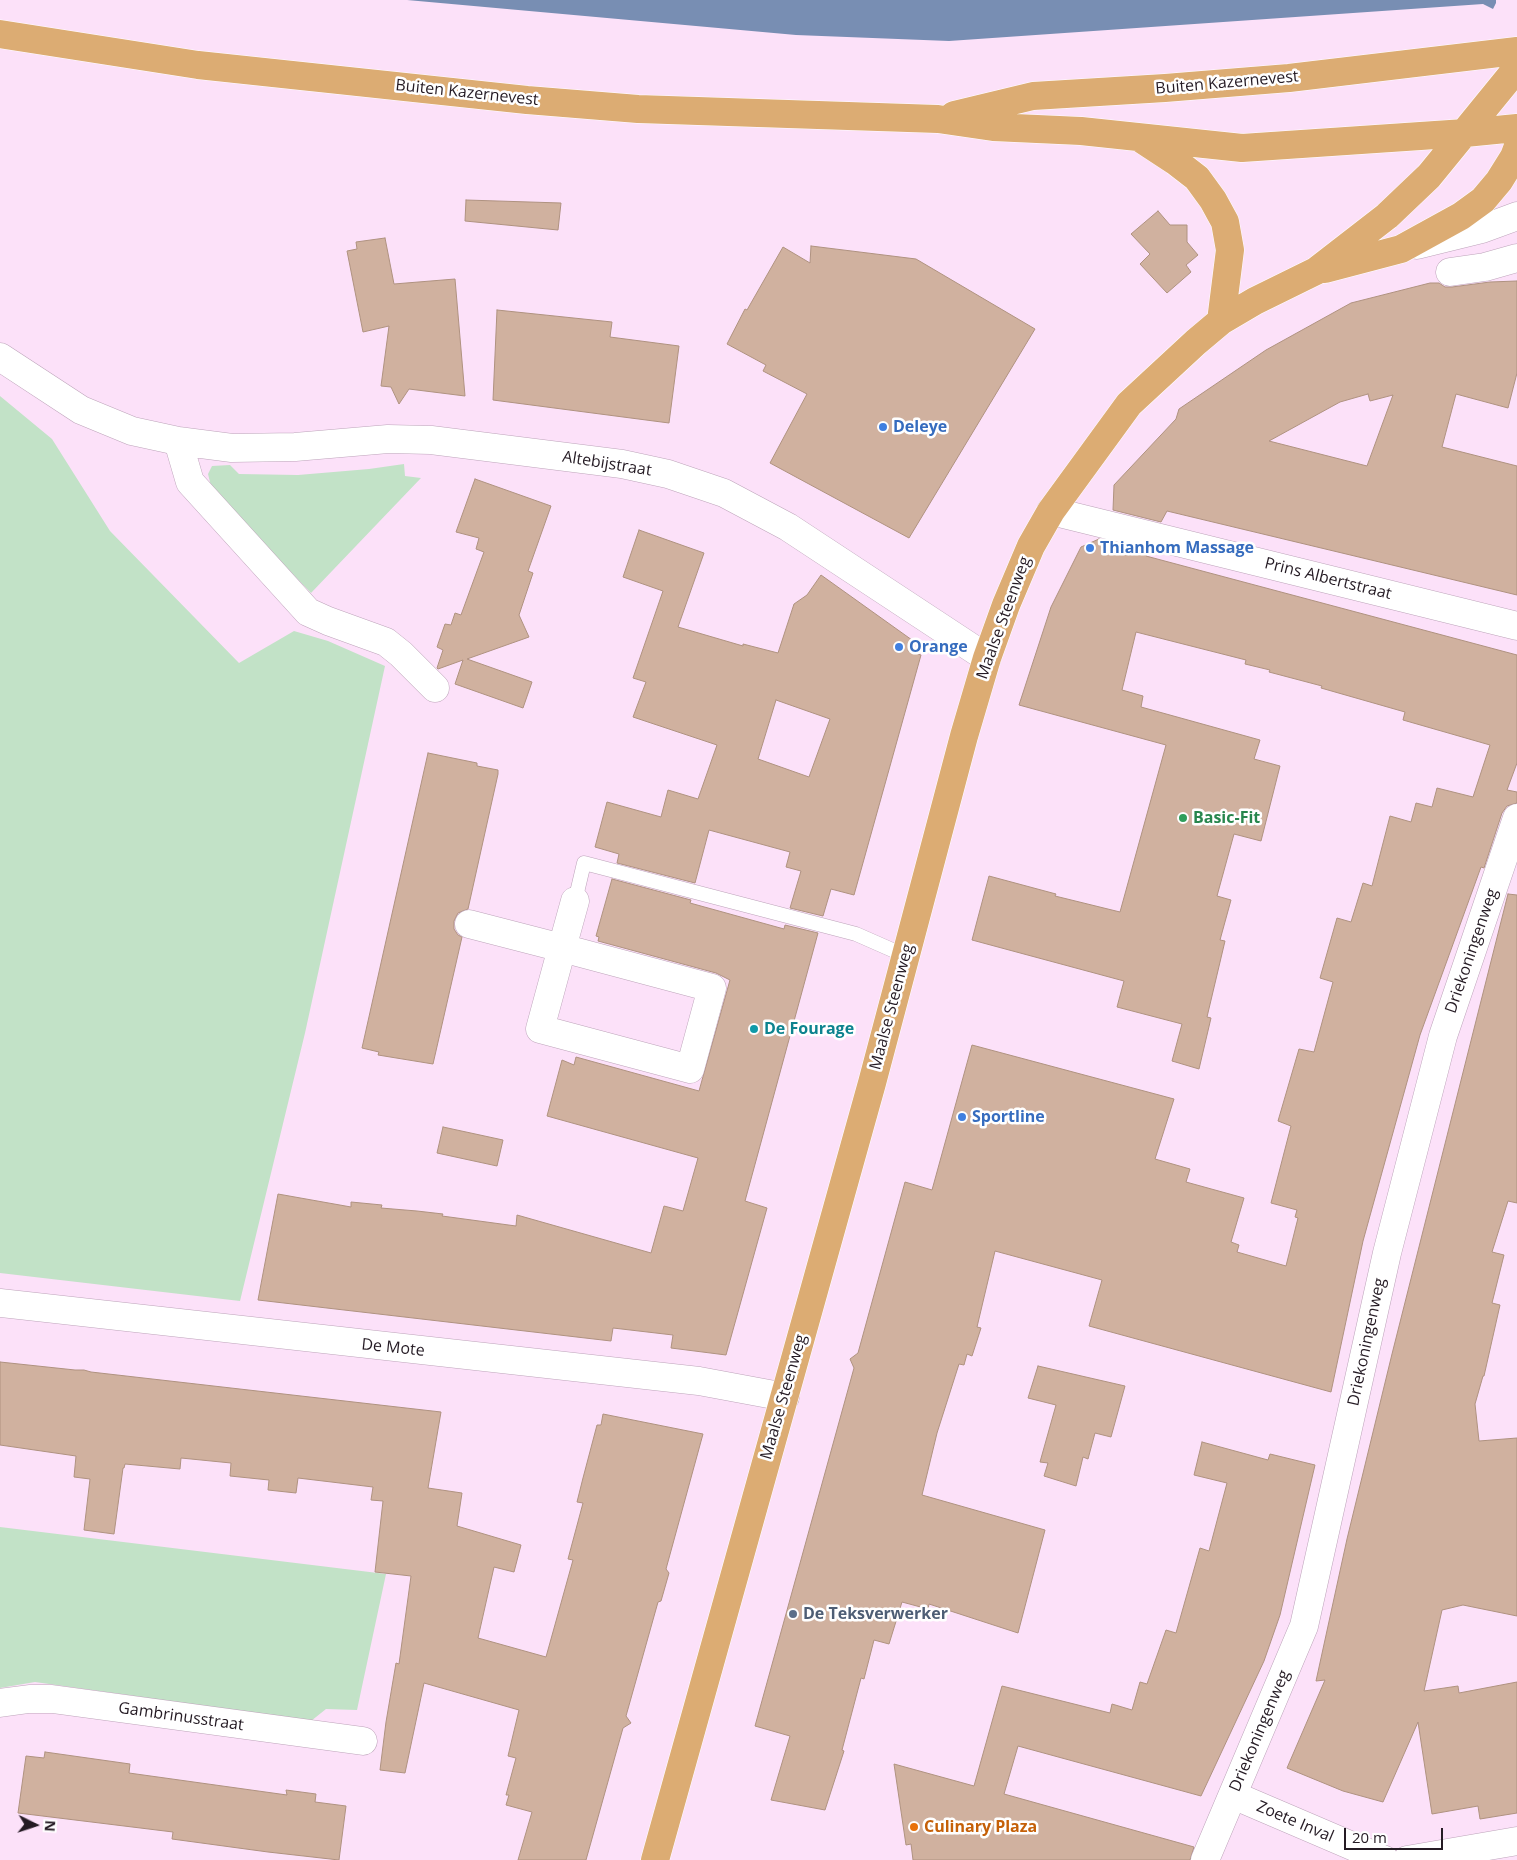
<!DOCTYPE html>
<html>
<head>
<meta charset="utf-8">
<style>
  body { margin:0 }
  #map { position:relative; width:1517px; height:1860px; overflow:hidden; background:#fce1f9; font-family:"Open Sans",sans-serif }
  canvas { display:block }
  .north { position:absolute; left:10px; top:1800px; width:50px; height:50px; -webkit-text-stroke:4px #fff; paint-order:stroke; rotate:94deg; font-size:14px; font-weight:700; line-height:20px; text-align:center; color:#251b24 }
  .north::after { content:''; display:block; margin:auto; width:18px; height:22px; background:#251b24; clip-path:polygon(50% 0,100% 100%,50% 72%,0 100%) }
  .scale { position:absolute; left:1344px; top:1828px; width:99px; height:22px; box-sizing:border-box; border:2px solid #251b24; border-top:0; padding-left:6px; font-size:15px; line-height:18px; white-space:nowrap; color:#251b24; -webkit-text-stroke:4px #fff; paint-order:stroke }
</style>
</head>
<body>
<div id="map">
<canvas width="1517" height="1860"></canvas>
<div class="north">N</div>
<div class="scale">20 m</div>
</div>
<script>
const ctx = document.querySelector('canvas').getContext('2d');
ctx.lineJoin = 'round';
function paint(path, color) {
  ctx.fillStyle = color;
  ctx.fill(path, 'evenodd');
}
function shape(rows) {
  const path = new Path2D();
  for (const r of rows) {
    path.moveTo(r[0], r[1]);
    for (let i = 2; i < r.length; i += 2) path.lineTo(r[i], r[i + 1]);
  }
  return path;
}
function stroke(path, color, width, dash) {
  ctx.strokeStyle = color;
  ctx.lineWidth = width;
  ctx.lineCap = dash ? 'butt' : 'round';
  ctx.setLineDash(dash || []);
  ctx.stroke(path);
}
function label(font, color, halo, rows, align = 'center') {
  ctx.font = font + ' "Open Sans",sans-serif';
  ctx.lineWidth = 5;
  ctx.setLineDash([]);
  ctx.textBaseline = 'middle';
  ctx.strokeStyle = halo;
  ctx.fillStyle = color;
  for (const [text, x, y, turn = 0] of rows) {
    ctx.save();
    ctx.translate(x, y);
    ctx.rotate((+turn || 0) * Math.PI / 180);
    ctx.textAlign = isNaN(turn) ? turn : align;
    if (halo) ctx.strokeText(text, 0, 0);
    ctx.fillText(text, 0, 0);
    ctx.restore();
  }
}
const green = shape([
  [0,396,52,439,110,531,239,663,294,631,328,641,385,666,305,1033,240,1301,0,1273],
  [404,464,405,476,421,478,311,593,222,501,211,486,208,474,212,466,230,465,239,474,298,475,369,469],
  [0,1527,386,1574,357,1710,326,1709,311,1721,35,1682,0,1688]
]);
const water = shape([
  [407,0,1496,0,1496,3,1493,9,1483,4,949,41,796,35]
]);
const building = shape([
  [466,200,561,203,558,230,465,221,466,200],
  [1158,211,1170,225,1187,225,1187,242,1198,255,1186,265,1191,272,1167,293,1140,264,1150,254,1131,234,1158,211],
  [385,238,394,284,455,279,465,396,409,389,399,404,391,387,381,386,389,326,363,332,347,251,357,249,356,242,385,238],
  [811,246,916,259,1035,329,909,538,770,463,807,394,763,371,766,365,727,344,745,309,747,310,783,247,810,263,811,246],
  [1517,281,1517,373,1508,408,1456,394,1442,447,1517,466,1517,595,1167,511,1161,522,1113,510,1114,485,1176,419,1179,409,1266,350,1351,303,1430,283,1439,283,1445,287,1452,287,1490,282,1517,281],
  [1368,394,1370,401,1393,395,1367,466,1269,441,1340,402,1368,394],
  [497,310,612,322,610,337,679,346,669,423,493,400,497,310],
  [475,479,551,506,528,571,533,573,519,615,529,637,467,659,532,682,523,708,455,684,463,660,438,669,437,668,443,650,437,647,445,624,451,625,455,613,461,615,484,552,476,549,479,538,456,532,475,479],
  [639,530,704,553,678,627,743,646,743,644,778,653,794,604,807,595,821,575,912,640,908,651,921,655,854,895,831,889,823,916,790,908,801,871,786,867,790,852,709,830,695,883,617,863,619,854,595,847,607,802,661,817,668,790,698,799,717,745,633,717,646,682,633,678,663,591,623,577,639,530],
  [776,700,830,719,809,777,758,759,776,700],
  [1099,539,1148,551,1146,556,1517,655,1517,763,1507,790,1517,792,1517,803,1507,806,1502,813,1484,868,1481,867,1420,1035,1363,1241,1331,1392,1089,1326,1102,1280,995,1251,977,1327,981,1328,972,1356,967,1354,964,1365,959,1364,937,1433,922,1495,1045,1530,1018,1633,929,1604,928,1609,902,1602,889,1644,874,1640,864,1679,861,1678,842,1750,844,1751,825,1810,771,1800,790,1736,755,1726,854,1368,850,1359,858,1353,905,1182,932,1190,972,1045,1174,1099,1155,1159,1190,1169,1186,1182,1244,1198,1231,1242,1239,1245,1237,1252,1286,1266,1298,1218,1295,1217,1297,1210,1271,1203,1291,1126,1278,1121,1299,1049,1314,1052,1333,982,1320,978,1337,918,1351,922,1363,883,1372,886,1390,816,1411,822,1416,803,1432,807,1437,788,1473,797,1490,745,1403,720,1405,712,1321,688,1322,686,1269,672,1270,670,1245,664,1246,660,1136,632,1122,690,1143,696,1141,707,1260,740,1254,759,1280,766,1261,841,1234,834,1217,896,1231,900,1220,940,1225,941,1207,1017,1211,1018,1199,1069,1172,1061,1182,1024,1117,1007,1124,981,972,940,989,876,1056,894,1055,896,1120,912,1166,745,1019,705,1051,607,1081,547,1099,539],
  [428,753,477,763,477,766,498,770,498,774,468,909,458,913,454,921,454,929,458,935,462,937,433,1064,378,1055,379,1052,362,1048,428,753],
  [612,879,691,900,690,903,784,929,785,925,818,933,745,1201,767,1208,726,1355,671,1348,673,1335,613,1328,611,1341,258,1300,278,1194,351,1207,351,1202,382,1205,381,1208,417,1211,443,1214,442,1216,516,1226,517,1215,651,1253,664,1206,683,1211,698,1158,547,1116,562,1060,574,1065,576,1057,699,1091,730,980,716,973,598,941,599,937,596,936,612,879],
  [1508,894,1517,895,1517,1203,1508,1201,1492,1252,1504,1255,1492,1303,1500,1305,1484,1376,1483,1376,1475,1404,1479,1441,1517,1438,1517,1616,1463,1605,1442,1610,1424,1691,1458,1686,1459,1693,1517,1682,1517,1813,1480,1819,1478,1806,1432,1814,1418,1722,1383,1802,1343,1791,1287,1768,1325,1680,1316,1681,1347,1539,1392,1354,1508,894],
  [443,1127,503,1140,497,1166,437,1153,443,1127],
  [0,1362,75,1370,84,1370,91,1372,441,1412,428,1488,462,1493,457,1526,521,1545,514,1572,494,1567,478,1638,546,1657,573,1560,568,1559,583,1503,577,1502,583,1478,597,1425,601,1425,603,1414,703,1434,666,1569,669,1573,661,1601,658,1602,626,1716,631,1723,623,1728,586,1860,518,1860,532,1812,506,1805,509,1795,506,1795,516,1758,508,1756,519,1710,424,1683,405,1773,380,1770,386,1722,396,1663,399,1664,411,1576,375,1572,383,1501,371,1500,373,1487,298,1478,296,1493,268,1490,269,1480,230,1476,231,1463,181,1458,180,1469,125,1464,124,1468,123,1468,114,1534,84,1530,90,1479,74,1477,76,1456,0,1445,0,1362],
  [1038,1366,1125,1386,1111,1437,1095,1433,1088,1459,1083,1457,1076,1486,1044,1476,1048,1463,1040,1462,1056,1405,1028,1398,1038,1366],
  [1202,1442,1268,1460,1270,1454,1315,1465,1280,1615,1264,1661,1201,1796,1018,1746,1004,1794,1194,1847,1190,1860,913,1860,911,1844,906,1845,894,1764,974,1786,1002,1686,1110,1713,1112,1704,1132,1710,1140,1682,1147,1684,1166,1630,1176,1633,1200,1548,1209,1551,1227,1483,1194,1475,1202,1442],
  [45,1752,130,1764,129,1773,287,1795,286,1790,316,1794,315,1802,346,1806,339,1860,268,1852,172,1839,173,1832,18,1813,26,1756,44,1758,45,1752]
]);
const lane = shape([
  [575,901,584,863,856,934,906,956]
]);
const street = shape([
  [1450,272,1485,267,1517,258],
  [0,357,81,410,132,431,178,441,232,448,295,447,388,439,431,440,622,464,668,474,724,493,788,527,987,658],
  [178,441,190,482,308,612,328,621,386,642,401,654,435,688],
  [1051,511,1517,626],
  [469,924,562,948,540,1029,690,1069,712,988,562,948,575,901],
  [0,1303,699,1381,785,1397],
  [0,1703,29,1699,52,1699,363,1741],
  [1233,1795,1385,1860],
  [1205,1860,1304,1626,1387,1253,1443,1036,1517,818],
  [1407,1860,1517,1841]
]);
const secondary = shape([
  [1417,245,1482,229,1517,216]
]);
const primary = shape([
  [0,34,198,65,527,100,638,109,938,119,993,127,1081,131,1242,148,1465,133,1517,128],
  [954,115,1033,96,1165,88,1289,78,1517,51],
  [1143,140,1175,161,1197,178,1213,200,1225,222,1230,250,1221,321],
  [1325,269,1401,249,1461,216,1483,200,1499,181,1514,157,1517,149],
  [655,1860,872,1083,964,736,987,658,1006,605,1031,546,1051,511,1129,404,1196,342,1221,321,1255,301,1316,271,1387,216,1429,176,1517,68]
]);
const markers = [
  [883,427,5,"#3f7fe0"],
  [1090,548,5,"#3f7fe0"],
  [899,647,5,"#3f7fe0"],
  [1183,818,5,"#2e9e5b"],
  [754,1029,5,"#0f9aa8"],
  [962,1117,5,"#3f7fe0"],
  [793,1614,5,"#5c6f8a"],
  [914,1827,5,"#e8710a"]
];
const streetNames = [
  ["Buiten Kazernevest",1227,83,-5],
  ["Buiten Kazernevest",467,93,6],
  ["Altebijstraat",607,464,9],
  ["Prins Albertstraat",1328,579,14],
  ["Maalse Steenweg",1004,618,-70],
  ["Driekoningenweg",1472,951,-71],
  ["Maalse Steenweg",892,1007,-75],
  ["Driekoningenweg",1367,1342,-78],
  ["De Mote",393,1348,6],
  ["Maalse Steenweg",784,1397,-74],
  ["Gambrinusstraat",181,1717,8],
  ["Driekoningenweg",1260,1731,-67],
  ["Zoete Inval",1295,1822,23]
];
const shopNames = [
  ["Deleye",893,427],
  ["Thianhom Massage",1100,548],
  ["Orange",909,647],
  ["Sportline",972,1117]
];
const leisureNames = [
  ["Basic-Fit",1193,818]
];
const cultureNames = [
  ["De Fourage",764,1029]
];
const serviceNames = [
  ["De Teksverwerker",803,1614]
];
const foodNames = [
  ["Culinary Plaza",924,1827]
];
paint(green, '#c2e2c7');
paint(water, '#788eb3');
paint(building, '#d0b19f');
stroke(building, '#af9280', 1);
stroke(lane, '#bda4ba', 15);
stroke(street, '#bda4ba', 29);
stroke(secondary, '#bda4ba', 29);
stroke(primary, '#fff', 29);
stroke(lane, '#fff', 14);
stroke(street, '#fff', 28);
stroke(secondary, '#fff', 28);
stroke(primary, '#dcac73', 28);
for (const [x, y, r, color] of markers) {
  const dot = new Path2D();
  dot.arc(x, y, r, 0, 2 * Math.PI);
  ctx.fillStyle = color;
  ctx.fill(dot);
  stroke(dot, '#fff', 2);
}
label('16px', '#251b24', '#fff', streetNames);
label('bold 16px', '#366cbe', '#fff', shopNames, 'left');
label('bold 16px', '#27864d', '#fff', leisureNames, 'left');
label('bold 16px', '#0d838f', '#fff', cultureNames, 'left');
label('bold 16px', '#4e5e75', '#fff', serviceNames, 'left');
label('bold 16px', '#c56008', '#fff', foodNames, 'left');
</script>
</body>
</html>
